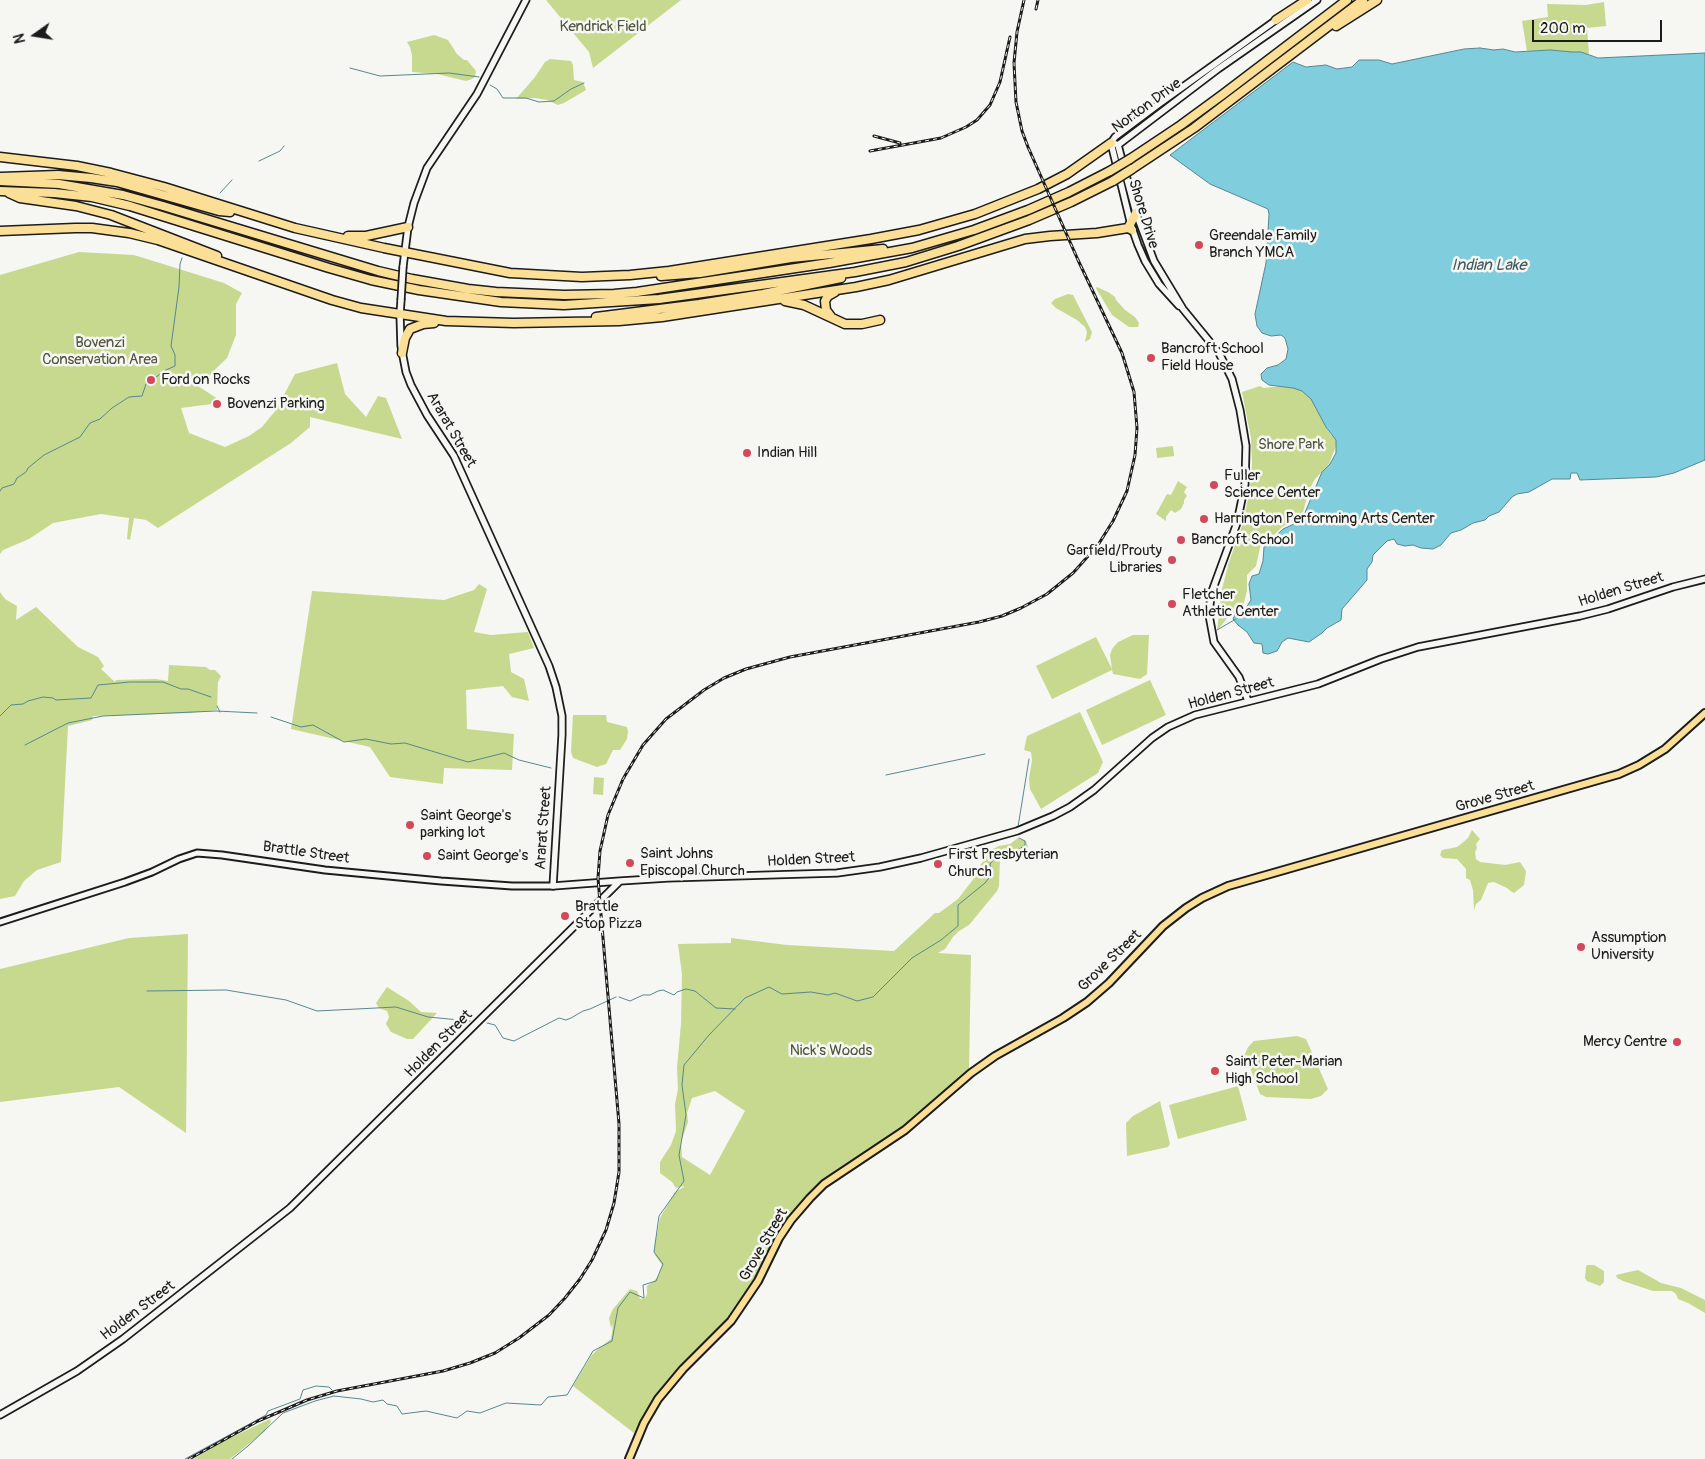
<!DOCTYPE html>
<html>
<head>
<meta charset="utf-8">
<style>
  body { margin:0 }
  #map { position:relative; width:1705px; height:1459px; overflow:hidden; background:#f6f6f2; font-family:Pangolin,sans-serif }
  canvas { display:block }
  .north { position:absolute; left:10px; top:10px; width:50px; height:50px; -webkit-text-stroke:4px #f6f6f2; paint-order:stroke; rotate:257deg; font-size:14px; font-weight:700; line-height:20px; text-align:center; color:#1c1c1c }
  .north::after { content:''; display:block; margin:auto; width:18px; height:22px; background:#1c1c1c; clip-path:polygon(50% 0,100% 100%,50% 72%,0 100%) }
  .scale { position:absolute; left:1532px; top:20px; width:130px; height:22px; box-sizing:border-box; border:2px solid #1c1c1c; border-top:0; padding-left:6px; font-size:15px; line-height:18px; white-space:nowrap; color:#1c1c1c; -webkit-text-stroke:4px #f6f6f2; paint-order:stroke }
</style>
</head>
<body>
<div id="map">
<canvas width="1705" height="1459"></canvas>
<div class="north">N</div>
<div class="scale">200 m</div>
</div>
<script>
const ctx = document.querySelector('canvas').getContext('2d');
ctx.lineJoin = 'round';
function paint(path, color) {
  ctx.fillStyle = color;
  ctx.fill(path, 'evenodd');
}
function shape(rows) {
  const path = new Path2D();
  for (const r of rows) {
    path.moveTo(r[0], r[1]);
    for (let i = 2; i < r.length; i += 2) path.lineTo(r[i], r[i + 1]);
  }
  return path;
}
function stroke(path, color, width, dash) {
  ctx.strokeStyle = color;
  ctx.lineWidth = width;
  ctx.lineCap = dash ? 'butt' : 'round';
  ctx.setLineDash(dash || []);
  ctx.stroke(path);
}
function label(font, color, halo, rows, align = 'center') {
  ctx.font = font + ' Pangolin,sans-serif';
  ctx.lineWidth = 5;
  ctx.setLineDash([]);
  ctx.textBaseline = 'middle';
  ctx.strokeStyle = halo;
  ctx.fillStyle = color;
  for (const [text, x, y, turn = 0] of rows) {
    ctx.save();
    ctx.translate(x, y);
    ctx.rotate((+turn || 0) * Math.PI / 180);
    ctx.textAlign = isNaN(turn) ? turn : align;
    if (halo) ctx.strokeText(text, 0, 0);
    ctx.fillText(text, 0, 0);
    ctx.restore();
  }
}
const green = shape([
  [546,0,681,0,593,68,589,52],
  [1604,2,1606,26,1587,28,1589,54,1550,50,1527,51,1522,21,1548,17,1547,4,1586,5],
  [434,35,448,40,457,54,464,60,467,60,476,71,475,77,472,79,466,81,437,74,412,72,412,55,410,47,407,42],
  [550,59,571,61,573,65,574,80,583,82,586,90,564,103,558,105,547,100,535,98,516,99,535,77,545,62],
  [79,252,134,255,224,283,242,293,236,304,236,335,227,358,198,386,218,399,212,404,181,408,189,433,225,447,249,436,262,427,276,410,295,374,337,363,345,394,366,417,378,396,386,398,402,439,310,417,310,427,291,443,158,528,146,520,134,518,130,540,127,539,129,518,101,514,53,523,29,539,3,550,0,554,0,275],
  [1097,287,1108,292,1115,297,1116,300,1125,310,1135,317,1139,323,1138,327,1129,327,1112,315,1097,290,1096,288],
  [1068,294,1073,295,1092,332,1090,339,1085,342,1087,332,1085,327,1077,320,1056,308,1051,303,1055,299],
  [1260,386,1264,388,1282,386,1298,388,1309,396,1314,402,1326,427,1331,435,1338,439,1338,441,1329,464,1315,479,1309,490,1303,512,1294,520,1282,527,1272,537,1261,543,1256,566,1247,575,1247,591,1243,606,1228,617,1217,631,1222,589,1229,562,1243,523,1250,489,1252,463,1251,438,1242,392],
  [1173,446,1174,456,1157,458,1156,448],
  [1178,481,1187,487,1184,492,1187,496,1184,500,1184,503,1181,509,1175,513,1171,510,1166,517,1166,521,1156,514,1167,494,1171,495],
  [479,584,487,589,474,632,491,635,528,632,534,648,509,654,511,672,524,679,529,701,512,697,503,686,466,690,467,729,514,734,512,770,444,768,443,784,390,777,370,747,291,729,312,591,444,600,474,590],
  [0,592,5,599,17,606,16,620,36,607,78,647,98,657,104,666,101,669,115,682,116,680,156,679,168,681,169,665,206,667,210,670,215,670,221,676,218,682,217,710,191,713,93,716,92,720,68,726,61,862,37,870,24,881,15,896,0,899],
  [1133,635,1149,635,1147,674,1140,679,1113,674,1112,670,1052,699,1036,666,1096,637,1112,669,1110,655,1112,649,1118,642],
  [1150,680,1166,715,1102,745,1086,710],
  [1080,712,1103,762,1098,773,1041,809,1030,789,1029,779,1032,760,1031,752,1024,750,1027,736],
  [573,715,606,715,607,722,627,727,628,731,627,739,620,750,613,750,606,764,597,767,573,758,571,752],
  [594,777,604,778,603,795,593,794],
  [1472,830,1480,839,1476,844,1477,848,1475,852,1476,859,1480,862,1505,865,1520,862,1526,871,1524,885,1514,893,1512,892,1507,888,1494,882,1488,883,1481,900,1476,904,1474,910,1473,890,1470,880,1466,878,1466,869,1457,859,1443,858,1440,855,1442,850,1457,847,1461,844,1468,838],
  [1018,838,1026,841,1028,847,1024,854,1016,857,1005,854,1000,857,999,886,997,891,969,925,959,931,953,937,945,949,938,953,971,955,969,1070,916,1117,876,1146,836,1171,822,1182,801,1203,783,1225,756,1277,736,1308,715,1333,664,1385,647,1409,634,1433,573,1386,591,1356,599,1348,611,1339,613,1324,611,1328,609,1318,613,1309,630,1289,637,1291,640,1299,645,1298,647,1294,647,1286,655,1280,659,1275,662,1265,655,1255,654,1250,660,1218,675,1192,684,1187,684,1186,676,1188,672,1182,660,1173,660,1162,671,1145,676,1131,675,1104,678,1089,677,1068,681,1024,682,974,678,944,731,943,731,938,787,945,894,951,935,913,939,913,958,899,975,877,979,867,991,850,999,846,1010,844],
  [715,1091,745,1111,710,1175,682,1157,681,1142,688,1122,687,1113,692,1098],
  [188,934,186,1133,119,1087,0,1102,0,969,129,938],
  [387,987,409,1001,421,1012,437,1013,413,1039,407,1039,391,1032,386,1024,389,1017,387,1011,379,1008,376,1003],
  [1297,1036,1306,1039,1328,1089,1321,1096,1311,1099,1266,1097,1260,1094,1245,1054,1248,1047,1254,1041],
  [1238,1086,1247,1120,1178,1139,1169,1105],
  [1160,1101,1170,1144,1168,1147,1127,1156,1126,1123,1133,1116],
  [1587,1265,1594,1265,1604,1271,1604,1282,1600,1286,1587,1281,1585,1278,1586,1267],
  [1638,1270,1661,1283,1681,1288,1705,1300,1705,1313,1688,1303,1678,1299,1676,1294,1672,1291,1653,1291,1623,1281,1617,1278,1616,1275],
  [270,1419,271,1422,264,1432,230,1459,194,1459,224,1441]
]);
const water = shape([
  [1480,48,1494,50,1503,49,1515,52,1550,50,1572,52,1581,52,1598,58,1705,53,1705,460,1674,473,1656,477,1580,480,1577,473,1571,473,1570,479,1552,479,1529,492,1517,494,1512,497,1499,512,1489,516,1485,520,1473,523,1461,530,1451,533,1441,545,1433,549,1421,548,1413,545,1405,546,1397,544,1394,539,1387,541,1373,555,1372,562,1367,569,1367,580,1342,609,1341,620,1327,628,1322,633,1309,642,1288,638,1282,642,1277,651,1268,654,1263,653,1262,644,1254,643,1247,632,1238,625,1233,619,1235,614,1237,611,1246,608,1251,600,1249,584,1252,576,1259,574,1263,561,1264,547,1283,529,1294,524,1304,515,1322,472,1330,464,1336,453,1336,440,1326,427,1311,399,1302,391,1293,388,1269,385,1262,380,1261,374,1267,368,1278,365,1286,359,1288,349,1285,338,1281,335,1271,336,1262,333,1257,326,1255,314,1266,263,1269,214,1268,209,1210,184,1170,155,1293,62,1306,67,1326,65,1337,69,1352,67,1359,60,1379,60,1392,64,1464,49,1480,48]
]);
const stream = shape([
  [350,68,380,76,449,73,479,77],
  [490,85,497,89,503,98,526,98,539,102,554,101,571,89,584,83],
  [259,161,280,151,284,146],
  [220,193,232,180],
  [0,491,2,488,14,484,17,478,26,472,28,468,44,455,80,437,90,423,100,419,112,408,129,397,142,396,146,384,166,370,175,366,175,355,171,346,179,287,180,264,182,258],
  [1217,630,1236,619],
  [217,706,220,712],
  [0,716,11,705,23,704,28,701,43,697,53,698,56,700,91,698,98,685,130,682,163,682,181,689,188,689,211,697],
  [271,717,301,727,313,725,344,742,366,739,391,744,405,743,468,762,504,753,519,760,551,768],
  [25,745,68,723,103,716,216,711,257,713],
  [886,775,985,754],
  [1018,827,1029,759],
  [147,991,226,990,286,1000,317,1011,396,1007,428,1017,470,1021],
  [619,997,630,1001,643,995,650,995,658,991,663,990,674,995,677,992,686,989,695,991,716,1008,735,1009],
  [487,1023,495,1025,503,1038,514,1041,559,1018,566,1020,571,1018,583,1011,590,1009,616,997],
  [185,1459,266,1415,268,1411,300,1399,303,1390,316,1386,329,1387,332,1390],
  [232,1459,248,1446,283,1413,315,1401,334,1396,361,1399,373,1402,383,1400,387,1404,397,1406,402,1414,426,1411,457,1418,467,1411,480,1413,506,1403,541,1405,548,1397,567,1395,593,1351,612,1341,618,1308,630,1292,644,1298,643,1285,656,1281,663,1264,654,1252,659,1216,684,1181,679,1155,686,1115,682,1085,684,1065,709,1035,745,998,769,987,782,994,811,992,828,995,835,993,857,1001,873,997,912,958,941,940,958,926,958,905,985,883,992,874,990,864,1000,852,1018,850,1025,845,1025,841,1019,838]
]);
const tertiary = shape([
  [0,922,125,882,152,872,179,859,197,853,222,855,325,870,441,881,512,886,553,886]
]);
const secondary = shape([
  [1111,143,1115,137,1159,104,1279,18],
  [1111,143,1131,225,1138,245,1145,261,1159,284,1179,306],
  [1116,144,1118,145,1218,69,1317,0],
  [1118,145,1136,213,1154,261,1183,309,1219,353,1232,379,1240,410,1246,446,1245,484,1237,523,1211,594,1209,615,1214,642,1239,677,1248,701],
  [403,267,408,227,414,203,427,168,477,94,526,0],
  [401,300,400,315,401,346,406,372,411,385,427,415,454,456,549,666,556,687,562,716,562,735,553,886,620,881],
  [0,1415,77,1371,123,1339,290,1208,620,881,668,878,837,873,880,867,921,858,1017,831,1053,816,1070,807,1094,790,1152,738,1168,727,1195,715,1318,684,1381,659,1418,647,1580,616,1608,609,1673,587,1705,579]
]);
const primary = shape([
  [629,1459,644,1423,658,1399,683,1369,731,1321,758,1281,779,1238,791,1220,810,1198,824,1184,905,1130,971,1073,995,1056,1063,1018,1087,1002,1109,983,1163,926,1186,908,1202,898,1228,886,1619,774,1639,765,1665,749,1705,713]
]);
const motorway = shape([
  [1276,20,1307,0],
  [1336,26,1377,0],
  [0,157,77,166,111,173,164,187,295,228,384,248,510,273,582,277,630,275,669,271,871,239,919,230,975,214,1038,189,1067,174,1111,143],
  [1130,159,1181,125,1222,95,1347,0],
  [1132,169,1194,128,1363,0],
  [1,177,58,175,91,178,117,182,219,211,230,212],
  [0,181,59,184,123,195,163,206,378,271,412,279,468,289,496,292,564,295,614,294,637,292,829,263,912,248,974,230,1028,210,1069,192,1110,171],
  [0,191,54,193,92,197,130,206,329,268,371,280,419,290,501,302,564,305,659,299,855,272,906,262,958,246,1029,220,1071,202,1113,181],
  [9,193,20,198,76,206,111,215,217,256],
  [1128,228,1136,213],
  [0,231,75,228,92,228,129,233,158,240,332,300,361,308,446,321,514,323,619,321,662,317,856,287,889,280,1025,239,1050,236,1097,233,1128,228,1132,230],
  [348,236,366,236,408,227],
  [661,276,700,273,791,258,883,249],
  [785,301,804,305,845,324,862,324,880,320],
  [596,317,699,304,763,294,841,278],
  [832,318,826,310,825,301,828,296,835,292],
  [402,353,405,338,410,329,423,324,434,323]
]);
const rail = shape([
  [1036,9,1038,0],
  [874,136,900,143],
  [870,151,941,138,966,127,977,120,990,105,1000,82,1010,37],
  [189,1459,258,1421,307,1400,337,1391,443,1371,470,1363,495,1353,519,1338,549,1315,565,1298,580,1279,592,1260,606,1230,614,1203,619,1172,619,1124,600,903,598,878,600,851,608,815,623,779,643,745,666,719,704,690,724,678,746,669,790,657,979,622,1002,616,1021,608,1047,594,1073,573,1098,545,1113,521,1127,491,1135,455,1137,428,1134,392,1122,353,1078,260,1028,147,1022,131,1016,102,1014,63,1017,32,1024,0]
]);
const secondaryBridge = shape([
  [401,300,403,267]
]);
const motorwayBridge = shape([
  [1110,171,1130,159],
  [1113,181,1132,169]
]);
const markers = [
  [1199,245,5,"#d1495b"],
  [1151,358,5,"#d1495b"],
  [151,380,5,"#d1495b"],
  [217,404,5,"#d1495b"],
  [747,453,5,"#d1495b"],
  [1214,485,5,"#d1495b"],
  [1204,519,5,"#d1495b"],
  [1181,540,5,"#d1495b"],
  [1172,560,5,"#d1495b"],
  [1172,604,5,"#d1495b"],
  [410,825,5,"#d1495b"],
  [427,856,5,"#d1495b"],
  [630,863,5,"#d1495b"],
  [938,864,5,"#d1495b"],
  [565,916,5,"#d1495b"],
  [1581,947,5,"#d1495b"],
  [1677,1042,5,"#d1495b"],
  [1215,1071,5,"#d1495b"]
];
const parkNames = [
  ["Kendrick Field",603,27],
  ["Bovenzi",100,343],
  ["Conservation Area",100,360],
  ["Shore Park",1291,445],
  ["Nick's Woods",831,1051]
];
const streetNames = [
  ["Norton Drive",1147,106,-36],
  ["Shore Drive",1143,214,73],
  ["Ararat Street",451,430,60],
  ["Holden Street",1621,590,-17],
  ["Holden Street",1231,694,-15],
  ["Grove Street",1495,797,-16],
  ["Ararat Street",544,828,-86],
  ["Brattle Street",306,853,8],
  ["Holden Street",811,860,-3],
  ["Grove Street",1110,961,-44],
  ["Holden Street",439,1044,-45],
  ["Grove Street",764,1245,-60],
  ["Holden Street",138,1311,-37]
];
const poiNames = [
  ["Greendale Family",1209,236],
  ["Branch YMCA",1209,253],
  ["Bancroft School",1161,349],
  ["Field House",1161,366],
  ["Ford on Rocks",161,380],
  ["Bovenzi Parking",227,404],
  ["Indian Hill",757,453],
  ["Fuller",1224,476],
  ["Science Center",1224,493],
  ["Harrington Performing Arts Center",1214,519],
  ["Bancroft School",1191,540],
  ["Garfield/Prouty",1162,551,"right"],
  ["Libraries",1162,568,"right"],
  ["Fletcher",1182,595],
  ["Athletic Center",1182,612],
  ["Saint George's",420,816],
  ["parking lot",420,833],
  ["Saint Johns",640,854],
  ["Episcopal Church",640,871],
  ["First Presbyterian",948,855],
  ["Church",948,872],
  ["Saint George's",437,856],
  ["Brattle",575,907],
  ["Stop Pizza",575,924],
  ["Assumption",1591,938],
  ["University",1591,955],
  ["Mercy Centre",1667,1042,"right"],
  ["Saint Peter-Marian",1225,1062],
  ["High School",1225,1079]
];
const waterNames = [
  ["Indian Lake",1489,266]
];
paint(green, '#c7d98e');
paint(water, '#80cedd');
stroke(water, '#588790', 1);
stroke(stream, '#588790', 1);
stroke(tertiary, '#1c1c1c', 9);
stroke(secondary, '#1c1c1c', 9);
stroke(primary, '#1c1c1c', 10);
stroke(motorway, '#1c1c1c', 11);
stroke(tertiary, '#f6f6f2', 5);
stroke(secondary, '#f6f6f2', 5.5);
stroke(primary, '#fbdf96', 6);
stroke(motorway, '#fbdf96', 8);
stroke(rail, '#1c1c1c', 3);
stroke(rail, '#f6f6f2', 1, [4]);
stroke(secondaryBridge, '#1c1c1c', 9, []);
stroke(motorwayBridge, '#1c1c1c', 11, []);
stroke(secondaryBridge, '#f6f6f2', 5.5);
stroke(motorwayBridge, '#fbdf96', 8);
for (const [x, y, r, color] of markers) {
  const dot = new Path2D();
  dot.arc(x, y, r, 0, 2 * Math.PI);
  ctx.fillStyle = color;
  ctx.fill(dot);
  stroke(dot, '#f6f6f2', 2);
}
label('15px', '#4f553e', '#f6f6f2', parkNames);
label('15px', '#1c1c1c', '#f6f6f2', streetNames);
label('15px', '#1c1c1c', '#f6f6f2', poiNames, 'left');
label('italic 16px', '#3f5a60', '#f6f6f2', waterNames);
</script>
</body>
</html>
